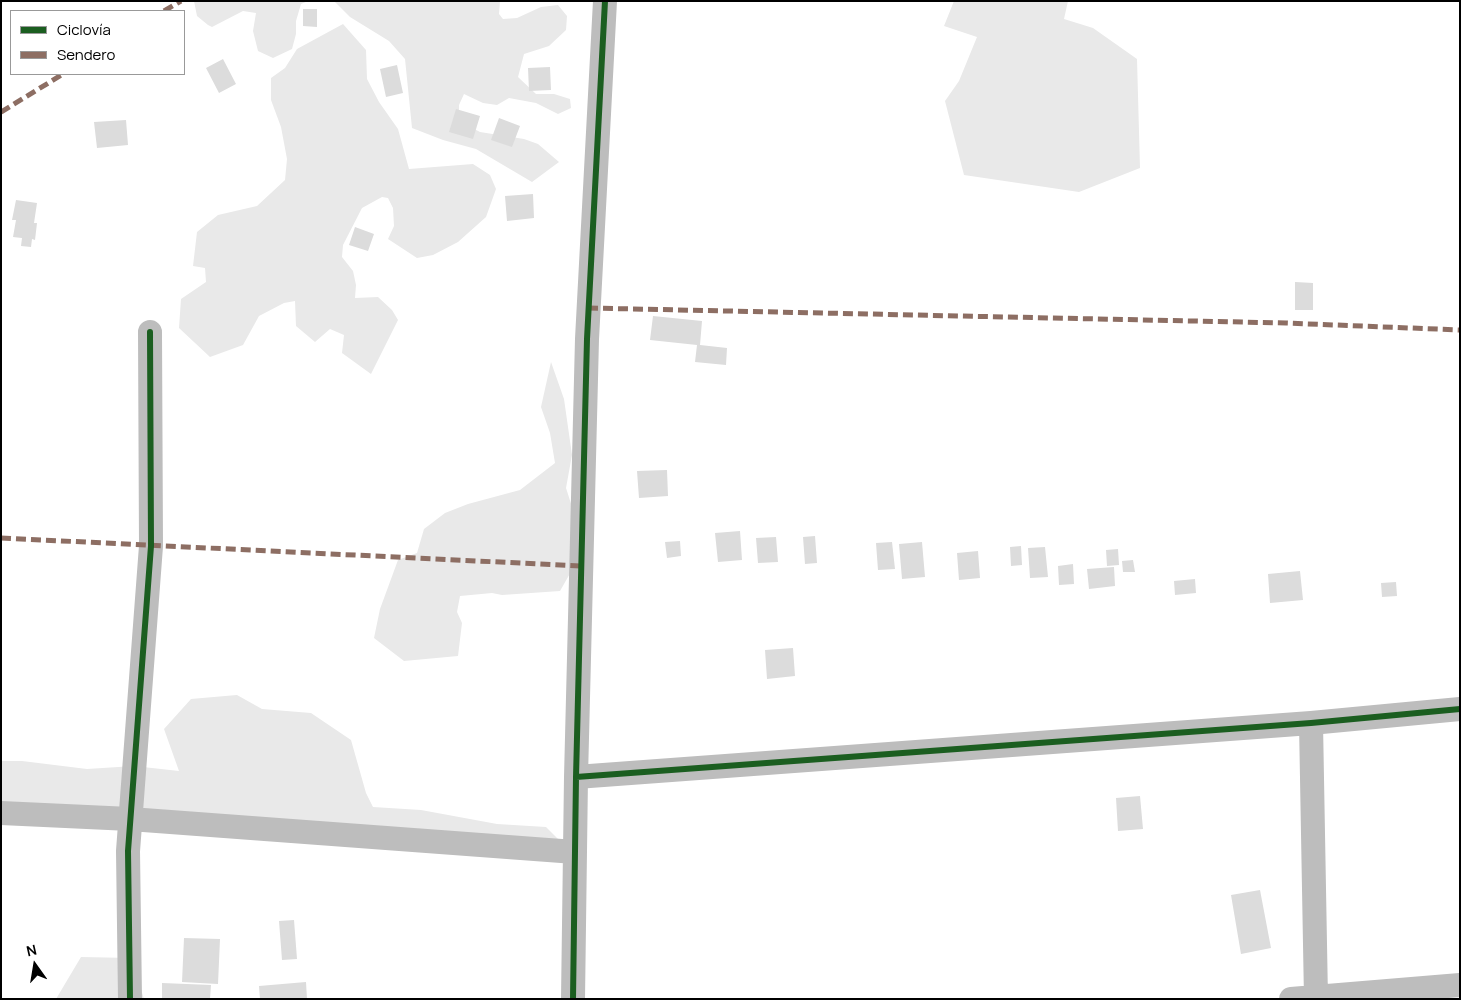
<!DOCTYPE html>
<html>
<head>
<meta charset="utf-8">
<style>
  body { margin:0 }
  #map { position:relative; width:1461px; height:1000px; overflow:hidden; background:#fff; font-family:Manrope,sans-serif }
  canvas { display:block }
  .frame { position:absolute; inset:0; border:2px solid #000; pointer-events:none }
  .legend { position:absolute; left:10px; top:10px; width:175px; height:65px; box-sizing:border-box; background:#fff; border:1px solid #999; margin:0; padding:6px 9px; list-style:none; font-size:15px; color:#000 }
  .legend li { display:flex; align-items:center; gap:10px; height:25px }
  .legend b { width:25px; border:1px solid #999 }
  .north { position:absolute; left:10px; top:940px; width:50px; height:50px; -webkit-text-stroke:4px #fff; paint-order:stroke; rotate:347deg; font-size:14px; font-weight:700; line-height:20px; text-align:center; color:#000 }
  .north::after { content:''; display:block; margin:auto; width:18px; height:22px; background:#000; clip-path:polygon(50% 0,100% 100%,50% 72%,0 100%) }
</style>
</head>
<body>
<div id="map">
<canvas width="1461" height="1000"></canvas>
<div class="frame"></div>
<ul class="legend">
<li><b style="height:6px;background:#1b5e20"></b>Ciclovía</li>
<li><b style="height:6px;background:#8d6e63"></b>Sendero</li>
</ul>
<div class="north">N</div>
</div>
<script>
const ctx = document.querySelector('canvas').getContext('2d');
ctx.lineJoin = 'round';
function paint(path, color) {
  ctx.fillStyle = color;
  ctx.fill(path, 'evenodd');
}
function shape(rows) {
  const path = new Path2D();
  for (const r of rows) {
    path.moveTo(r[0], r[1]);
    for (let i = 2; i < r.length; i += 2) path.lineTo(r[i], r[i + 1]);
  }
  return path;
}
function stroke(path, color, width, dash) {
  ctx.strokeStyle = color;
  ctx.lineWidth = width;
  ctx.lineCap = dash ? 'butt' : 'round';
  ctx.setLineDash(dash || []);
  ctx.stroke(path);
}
const green = shape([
  [194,1,308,1,301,4,296,21,296,34,292,49,273,58,258,51,253,31,256,13,243,11,212,27,208,25,197,16],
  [334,1,500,1,499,14,503,19,517,18,541,7,558,5,567,16,566,30,549,46,524,54,518,77,536,94,554,94,570,99,571,108,558,114,536,103,509,98,497,105,483,103,464,94,459,105,459,121,480,132,524,139,538,144,559,162,532,182,476,149,443,140,412,128,405,59,389,41,350,17],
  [954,1,1068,1,1064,19,1093,28,1137,59,1140,168,1079,192,964,175,945,101,959,81,977,37,944,26],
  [343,24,366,50,367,79,379,102,398,129,409,169,473,164,490,175,496,189,486,217,458,242,433,255,417,258,388,239,394,226,393,208,388,198,382,197,362,208,343,245,342,257,353,271,356,285,355,298,378,297,392,310,398,320,371,374,342,353,344,335,330,329,315,342,296,326,295,301,284,303,259,316,243,345,210,357,179,328,181,299,206,282,205,268,193,266,197,232,218,215,257,206,285,180,287,159,281,127,271,100,271,78,285,68,297,49],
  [551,362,564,399,572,455,566,488,574,513,572,570,560,591,502,595,492,593,460,596,457,612,462,623,458,656,404,661,374,638,380,609,398,560,417,553,424,529,445,513,468,504,520,490,555,463,550,433,541,407],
  [237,695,262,709,311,713,351,740,366,793,373,807,421,810,497,824,546,827,567,848,1,814,1,761,22,761,87,769,134,766,179,771,164,729,191,699],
  [81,957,131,958,144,999,56,999]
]);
const building = shape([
  [303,9,317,9,317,27,303,26],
  [223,59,236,84,219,93,206,68],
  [397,65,403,93,386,97,380,69],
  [550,67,551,90,529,91,528,68],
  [456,109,480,116,473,139,449,132],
  [499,118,520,126,512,147,491,140],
  [126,120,128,145,97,148,94,122],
  [533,194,534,218,507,221,505,196],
  [16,200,37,203,34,223,37,223,35,240,32,239,31,247,21,246,22,238,13,237,16,220,12,220],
  [355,227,374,234,368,251,349,245],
  [1295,282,1313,283,1313,310,1295,310],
  [653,316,702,321,700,345,727,348,726,365,695,362,697,345,650,340],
  [667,470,668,496,639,498,637,471],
  [740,531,742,560,718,562,715,533],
  [815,536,817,563,805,564,803,537],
  [776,537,778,562,758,563,756,538],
  [680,541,681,556,667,558,665,542],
  [892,542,895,569,878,570,876,543],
  [922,542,925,577,902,579,899,544],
  [1021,546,1022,565,1011,566,1010,547],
  [1045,547,1048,577,1030,578,1028,548],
  [1118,549,1119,565,1107,566,1106,550],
  [978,551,980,578,959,580,957,553],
  [1133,560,1135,572,1123,572,1122,561],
  [1073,564,1074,584,1059,585,1058,566],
  [1114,567,1115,586,1089,589,1087,569],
  [1300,571,1303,600,1270,603,1268,574],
  [1195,579,1196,593,1175,595,1174,581],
  [1396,582,1397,596,1382,597,1381,583],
  [793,648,795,676,767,679,765,650],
  [1140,796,1143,829,1118,831,1116,798],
  [1260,890,1271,948,1241,954,1231,895],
  [294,920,297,959,282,960,279,921],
  [184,938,220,939,218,984,182,982],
  [306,982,307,999,260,999,259,986],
  [162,983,211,985,210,999,162,999]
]);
const minor = shape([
  [1311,723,1316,999],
  [576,777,1311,723,1460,709],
  [1,813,130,819,575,852],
  [130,999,128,851,151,546,150,332],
  [573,999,576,777,587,339,605,1],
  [1291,999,1460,985]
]);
const quiet = shape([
  [164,11,181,1],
  [1,112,63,74],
  [588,308,1286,323,1460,330],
  [1,538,581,566]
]);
const cycleway = shape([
  [576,777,1311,723,1460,709],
  [130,999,128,851,151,546,150,332],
  [573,999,576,777,587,339,605,1]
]);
paint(green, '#e9e9e9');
paint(building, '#dcdcdc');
stroke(minor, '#bdbdbd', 24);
stroke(quiet, '#8d6e63', 5, [10, 5]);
stroke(cycleway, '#1b5e20', 6);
</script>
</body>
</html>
